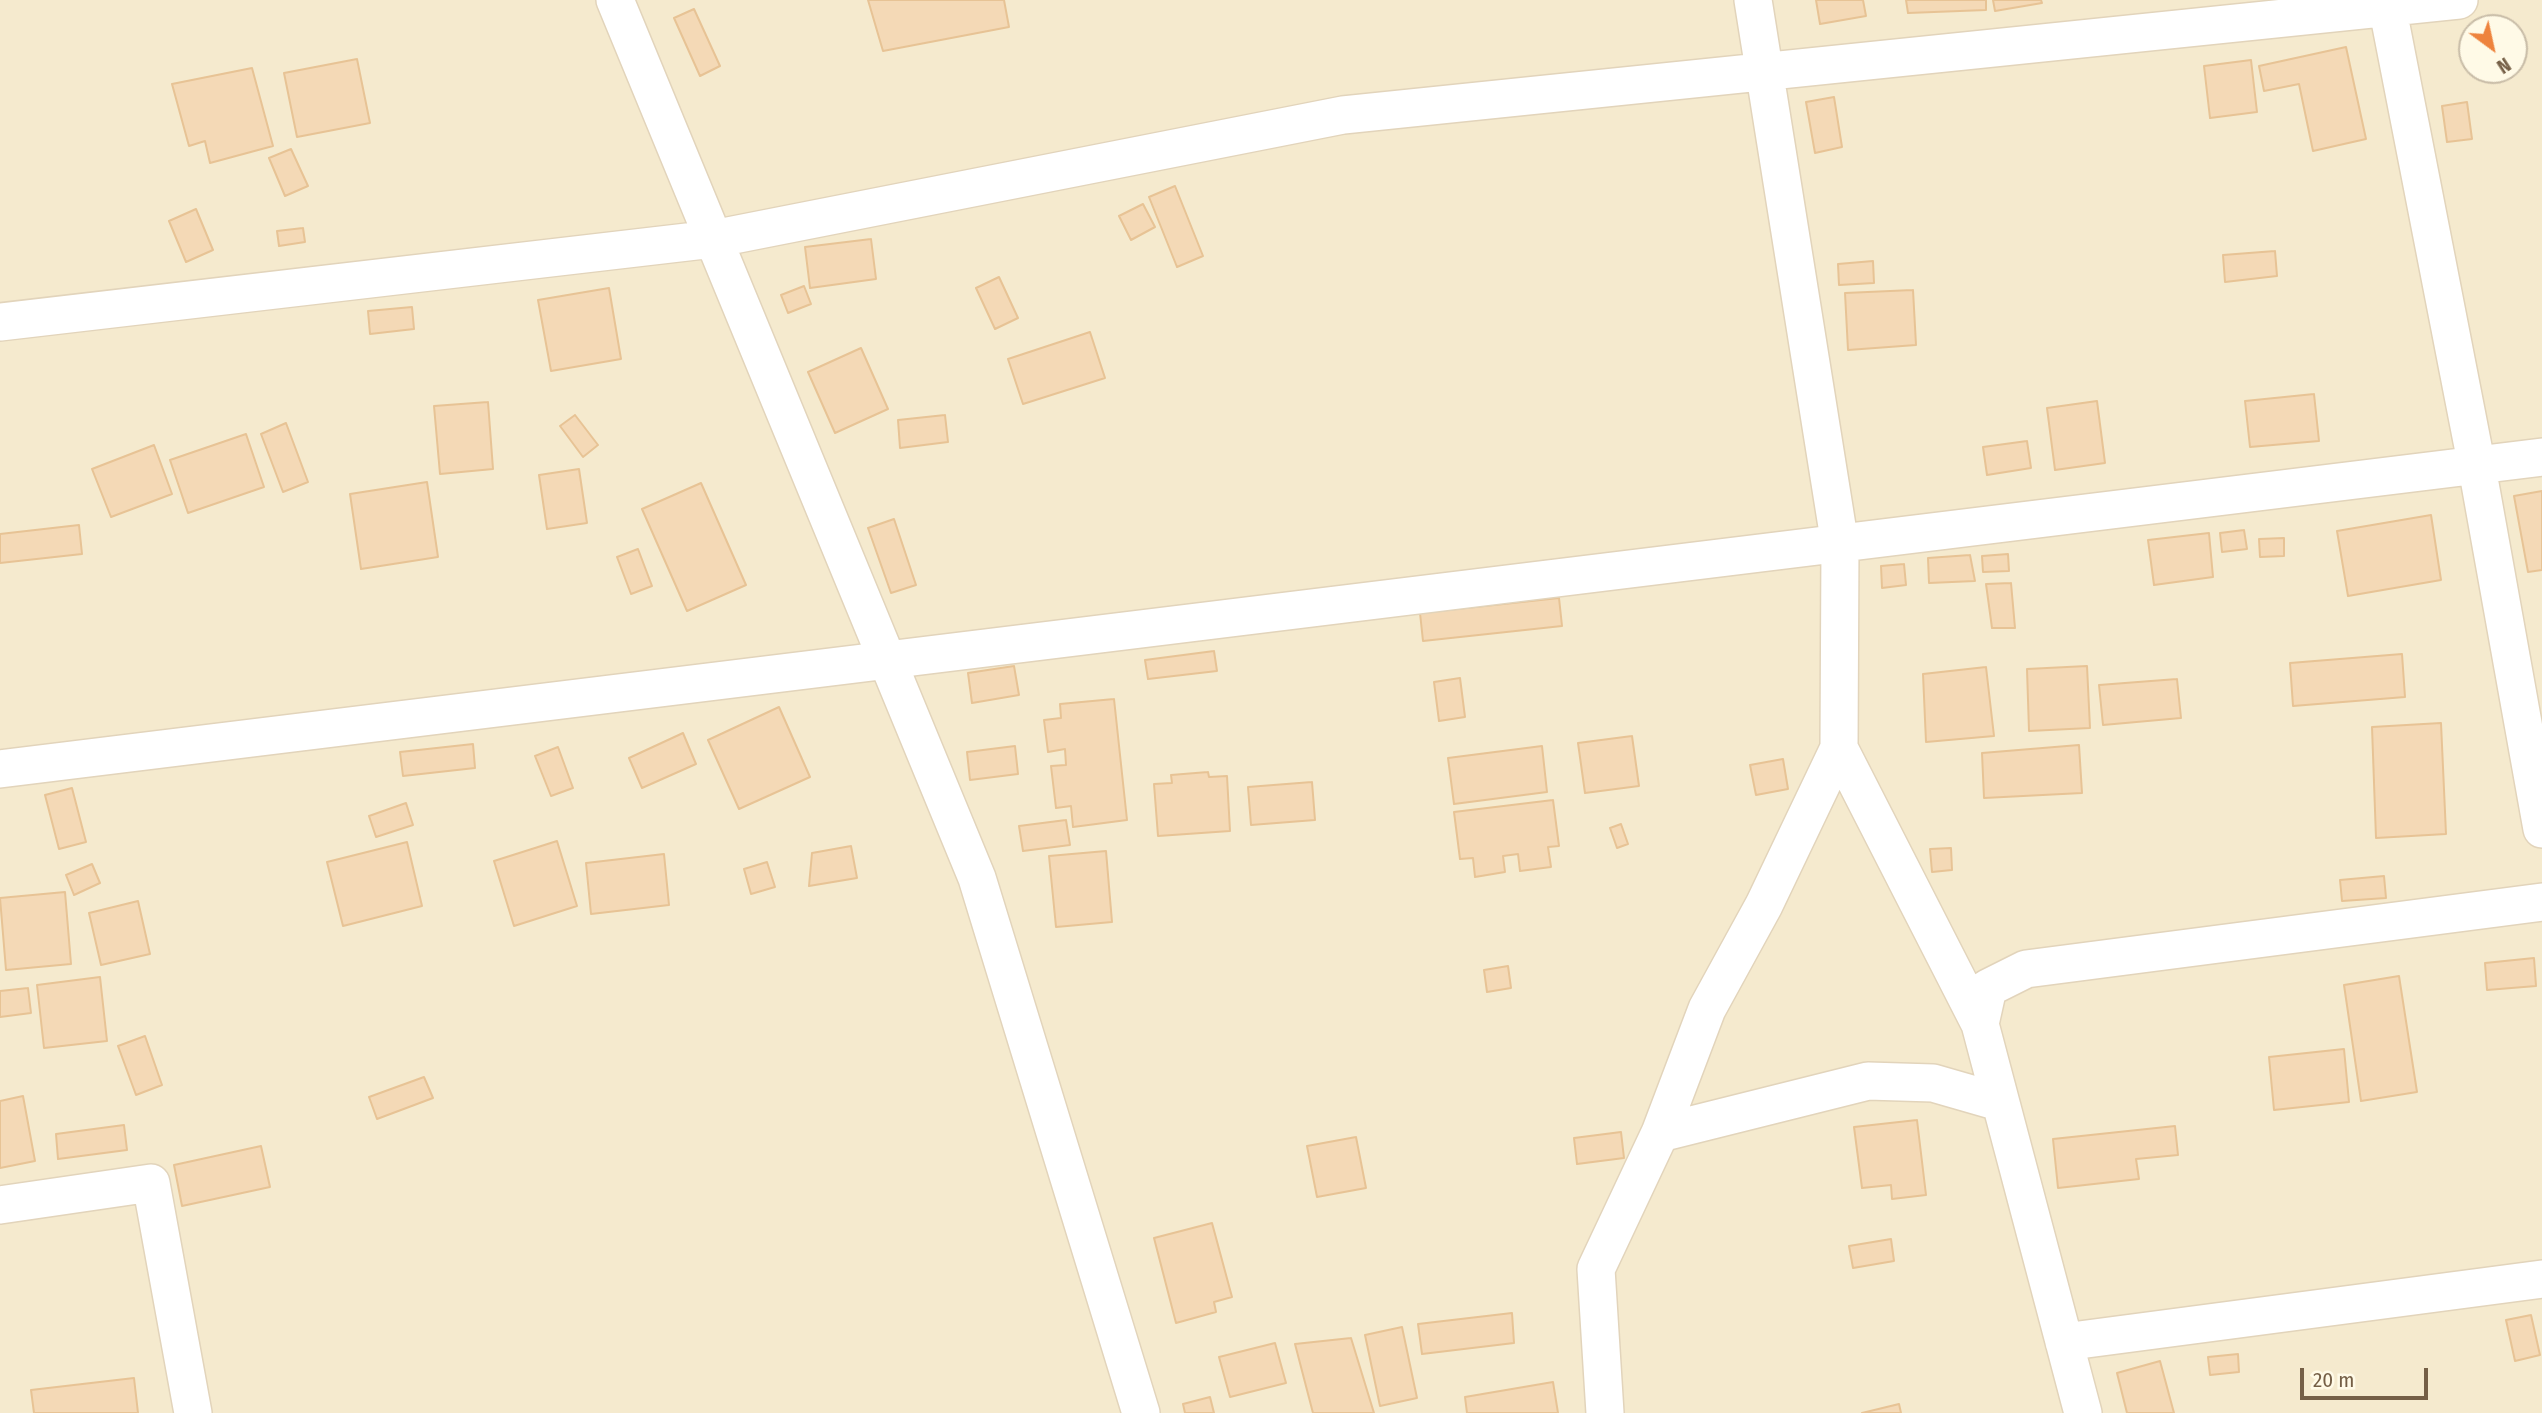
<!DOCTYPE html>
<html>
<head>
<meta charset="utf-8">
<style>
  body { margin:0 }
  #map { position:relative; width:2542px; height:1413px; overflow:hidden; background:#fdf7df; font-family:"Fira Sans Condensed",sans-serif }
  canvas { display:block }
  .north { position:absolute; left:2458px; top:14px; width:70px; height:70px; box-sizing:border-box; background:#fffae7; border:2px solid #c8bca7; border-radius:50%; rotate:147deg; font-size:19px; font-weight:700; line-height:28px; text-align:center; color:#755f46 }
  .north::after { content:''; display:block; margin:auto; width:24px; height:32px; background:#ee833d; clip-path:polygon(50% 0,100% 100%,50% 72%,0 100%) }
  .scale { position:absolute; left:2300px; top:1368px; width:128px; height:32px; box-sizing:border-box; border:4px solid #755f46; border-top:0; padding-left:9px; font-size:21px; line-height:24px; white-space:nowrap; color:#755f46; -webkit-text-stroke:5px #fffae7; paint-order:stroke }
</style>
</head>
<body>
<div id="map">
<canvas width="2542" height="1413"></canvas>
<div class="north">N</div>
<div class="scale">20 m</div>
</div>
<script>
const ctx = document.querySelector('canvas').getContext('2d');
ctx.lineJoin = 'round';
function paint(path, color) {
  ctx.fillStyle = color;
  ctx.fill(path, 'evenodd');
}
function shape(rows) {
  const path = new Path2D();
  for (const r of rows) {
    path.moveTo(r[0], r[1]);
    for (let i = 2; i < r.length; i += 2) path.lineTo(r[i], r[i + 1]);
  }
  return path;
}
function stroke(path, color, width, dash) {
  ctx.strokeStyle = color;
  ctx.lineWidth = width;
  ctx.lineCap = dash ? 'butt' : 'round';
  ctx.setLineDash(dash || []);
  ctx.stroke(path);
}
const residential = shape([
  [0,0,2542,0,2542,1413,0,1413],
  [2472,28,2514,28,2514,70,2472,70]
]);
const building = shape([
  [868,0,1004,0,1009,27,883,51,868,0],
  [1816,0,1863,0,1866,16,1820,24,1816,0],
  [1906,0,1986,0,1986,10,1908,13,1906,0],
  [1993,0,2041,0,2042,3,1995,11,1993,0],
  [694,9,720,66,700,76,674,18,694,9],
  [2346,47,2366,139,2313,151,2299,84,2264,91,2259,66,2346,47],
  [357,59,370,123,297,137,284,73,357,59],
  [2251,60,2257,112,2210,118,2204,66,2251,60],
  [252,68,273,146,210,163,205,141,189,146,172,84,252,68],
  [1834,97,1842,147,1815,153,1806,102,1834,97],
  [2467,102,2472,139,2447,142,2442,106,2467,102],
  [291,149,308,186,285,196,269,158,291,149],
  [1175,186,1203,256,1177,267,1149,197,1175,186],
  [1143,204,1155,227,1131,240,1119,216,1143,204],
  [196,209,213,250,186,262,169,221,196,209],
  [303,228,305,242,279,246,277,231,303,228],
  [871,239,876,279,810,288,805,247,871,239],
  [2275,251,2277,276,2225,282,2223,255,2275,251],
  [1873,261,1874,283,1839,285,1838,264,1873,261],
  [999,277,1018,318,995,329,976,288,999,277],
  [804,286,811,304,788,313,781,295,804,286],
  [609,288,621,359,551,371,538,300,609,288],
  [1913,290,1916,345,1848,350,1845,293,1913,290],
  [412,307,414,329,370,334,368,311,412,307],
  [1090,332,1105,378,1023,404,1008,359,1090,332],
  [861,348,888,409,835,433,808,372,861,348],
  [2314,394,2319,441,2250,447,2245,401,2314,394],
  [2097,401,2105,463,2055,470,2047,408,2097,401],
  [488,402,493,469,440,474,434,406,488,402],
  [575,415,598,445,583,457,560,426,575,415],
  [945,415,948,442,900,448,898,420,945,415],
  [286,423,308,482,283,492,261,434,286,423],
  [246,434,264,487,188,513,170,460,246,434],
  [2027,441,2031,468,1987,475,1983,447,2027,441],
  [154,445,172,494,111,517,92,469,154,445],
  [579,469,587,523,547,529,539,475,579,469],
  [427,482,438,557,361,569,350,494,427,482],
  [701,483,746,585,687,611,642,509,701,483],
  [2542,491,2542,570,2528,572,2514,496,2542,491],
  [2431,515,2441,580,2348,596,2337,531,2431,515],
  [894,519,916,585,891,593,868,528,894,519],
  [79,525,82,554,0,563,0,534,79,525],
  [2244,530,2247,549,2222,552,2220,533,2244,530],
  [2209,533,2213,577,2154,585,2148,540,2209,533],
  [2284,538,2284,556,2260,557,2259,539,2284,538],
  [638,549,652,586,631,594,617,557,638,549],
  [2008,554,2009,571,1983,572,1982,556,2008,554],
  [1970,555,1975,581,1929,583,1928,558,1970,555],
  [1904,564,1906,585,1882,588,1881,566,1904,564],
  [2011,583,2015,628,1992,628,1986,584,2011,583],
  [1559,598,1562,626,1423,641,1420,613,1559,598],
  [1214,651,1217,671,1148,679,1145,660,1214,651],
  [2402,654,2405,697,2293,706,2290,663,2402,654],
  [1014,666,1019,695,972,703,968,673,1014,666],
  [2087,666,2090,728,2029,731,2027,669,2087,666],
  [1986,667,1994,736,1926,742,1923,674,1986,667],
  [1460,678,1465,717,1439,721,1434,682,1460,678],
  [2177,679,2181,718,2103,725,2099,685,2177,679],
  [1114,699,1127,820,1073,827,1071,806,1056,808,1051,766,1066,765,1065,749,1048,752,1044,720,1061,718,1060,704,1114,699],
  [779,707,810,777,739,809,708,740,779,707],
  [2441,723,2446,834,2376,838,2372,727,2441,723],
  [683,733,696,764,642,788,629,758,683,733],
  [1632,736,1639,786,1585,793,1578,743,1632,736],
  [473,744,475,768,403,776,400,752,473,744],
  [2079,745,2082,793,1984,798,1982,753,2079,745],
  [1015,746,1018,774,970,780,967,752,1015,746],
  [1542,746,1547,792,1454,804,1448,758,1542,746],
  [558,747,573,788,551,796,535,756,558,747],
  [1783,759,1788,789,1756,795,1750,765,1783,759],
  [1208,772,1209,777,1227,776,1230,831,1158,836,1154,784,1172,783,1171,775,1208,772],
  [1312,782,1315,820,1251,825,1248,787,1312,782],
  [72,788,86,842,59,849,45,795,72,788],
  [1553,800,1559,846,1548,847,1551,867,1520,871,1518,854,1503,856,1505,872,1475,877,1473,858,1460,859,1454,812,1553,800],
  [406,803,413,825,376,837,369,816,406,803],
  [1066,820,1070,845,1023,851,1019,826,1066,820],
  [1621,824,1628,844,1617,848,1610,828,1621,824],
  [557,841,577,906,514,926,494,861,557,841],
  [407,842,422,906,343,926,327,862,407,842],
  [851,846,857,878,809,886,812,853,851,846],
  [1951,848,1952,870,1932,872,1930,849,1951,848],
  [1106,851,1112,922,1056,927,1049,856,1106,851],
  [664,854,669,905,591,914,586,863,664,854],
  [767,862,775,887,751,894,744,869,767,862],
  [92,864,100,883,74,895,66,875,92,864],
  [2384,876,2386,898,2342,901,2340,880,2384,876],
  [65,892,71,964,6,970,0,898,65,892],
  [138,901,150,954,101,965,89,913,138,901],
  [2534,958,2536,986,2487,990,2485,963,2534,958],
  [1508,966,1511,988,1487,992,1484,970,1508,966],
  [2399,976,2417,1092,2361,1101,2344,985,2399,976],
  [100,977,107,1041,44,1048,37,985,100,977],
  [28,988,31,1013,0,1017,0,991,28,988],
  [145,1036,162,1085,136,1095,118,1046,145,1036],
  [2344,1049,2349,1102,2274,1110,2269,1057,2344,1049],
  [424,1077,433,1098,377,1119,369,1097,424,1077],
  [23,1096,35,1161,0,1168,0,1101,23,1096],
  [1917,1120,1926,1195,1892,1199,1891,1185,1862,1188,1854,1127,1917,1120],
  [124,1125,127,1150,58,1159,56,1134,124,1125],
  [2175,1126,2178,1155,2136,1159,2139,1179,2058,1188,2053,1139,2175,1126],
  [1621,1132,1624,1158,1577,1164,1574,1138,1621,1132],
  [1356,1137,1366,1188,1317,1197,1307,1146,1356,1137],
  [261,1146,270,1187,182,1206,174,1165,261,1146],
  [1212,1223,1232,1297,1214,1302,1216,1312,1176,1323,1154,1238,1212,1223],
  [1891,1239,1894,1261,1853,1268,1849,1246,1891,1239],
  [1512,1313,1514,1343,1422,1354,1418,1324,1512,1313],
  [2531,1315,2540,1355,2515,1361,2506,1320,2531,1315],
  [1402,1327,1417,1398,1380,1406,1365,1335,1402,1327],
  [1351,1338,1374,1413,1313,1413,1295,1344,1351,1338],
  [1275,1343,1286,1383,1230,1397,1219,1357,1275,1343],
  [2238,1354,2239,1372,2210,1375,2208,1357,2238,1354],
  [2160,1361,2174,1413,2127,1413,2117,1373,2160,1361],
  [134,1378,138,1413,34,1413,31,1390,134,1378],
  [1553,1382,1558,1413,1467,1413,1465,1397,1553,1382],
  [1210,1397,1214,1413,1185,1413,1183,1404,1210,1397],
  [1899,1404,1901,1413,1862,1413,1899,1404]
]);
const minor = shape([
  [615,0,977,878,1141,1413],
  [2386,0,2477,467,2542,829],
  [0,322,713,239,1343,115,2459,0],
  [1839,748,1980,1024],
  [0,769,2542,457],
  [1660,1133,1868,1081,1933,1083,1999,1102],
  [0,1205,151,1183,193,1413],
  [2064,1342,2542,1279],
  [1605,1413,1596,1269,1660,1133,1707,1009,1764,905,1839,748,1840,545,1753,0],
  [2083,1413,1980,1024,1988,988,2026,969,2542,902]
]);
paint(residential, '#f5eace');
paint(building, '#f4d9b6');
stroke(building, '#e7c395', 2);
stroke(minor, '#e2d4bb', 40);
stroke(minor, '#fff', 37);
</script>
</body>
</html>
